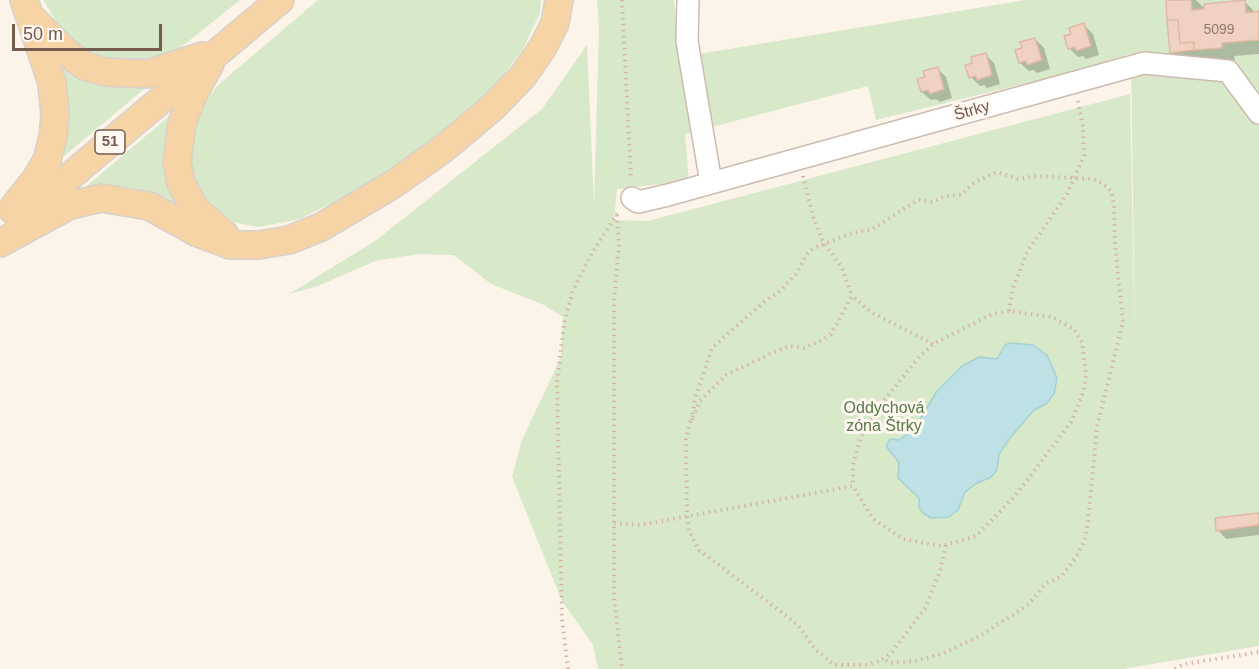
<!DOCTYPE html>
<html>
<head>
<meta charset="utf-8">
<style>
  body { margin:0 }
  #map { position:relative; width:1259px; height:669px; overflow:hidden; background:#fcf4e9; font-family:Helvetica,sans-serif }
  canvas { display:block }
  .scale { position:absolute; left:12px; top:24px; width:150px; height:27px; box-sizing:border-box; border:3px solid #755a4e; border-top:0; padding-left:8px; font-size:18px; line-height:21px; white-space:nowrap; color:#755a4e; -webkit-text-stroke:4px #fef8f0; paint-order:stroke }
</style>
</head>
<body>
<div id="map">
<canvas width="1259" height="669"></canvas>
<div class="scale">50 m</div>
</div>
<script>
const ctx = document.querySelector('canvas').getContext('2d');
ctx.lineJoin = 'round';
function paint(path, color) {
  ctx.fillStyle = color;
  ctx.fill(path, 'evenodd');
}
function shape(rows) {
  const path = new Path2D();
  for (const r of rows) {
    path.moveTo(r[0], r[1]);
    for (let i = 2; i < r.length; i += 2) path.lineTo(r[i], r[i + 1]);
  }
  return path;
}
function stroke(path, color, width, dash) {
  ctx.strokeStyle = color;
  ctx.lineWidth = width;
  ctx.lineCap = dash ? 'butt' : 'round';
  ctx.setLineDash(dash || []);
  ctx.stroke(path);
}
function label(font, color, halo, rows, align = 'center') {
  ctx.font = font + ' Helvetica,sans-serif';
  ctx.lineWidth = 6;
  ctx.setLineDash([]);
  ctx.textBaseline = 'middle';
  ctx.strokeStyle = halo;
  ctx.fillStyle = color;
  for (const [text, x, y, turn = 0] of rows) {
    ctx.save();
    ctx.translate(x, y);
    ctx.rotate((+turn || 0) * Math.PI / 180);
    ctx.textAlign = isNaN(turn) ? turn : align;
    if (halo) ctx.strokeText(text, 0, 0);
    ctx.fillText(text, 0, 0);
    ctx.restore();
  }
}
const green = shape([
  [43,0,240,0,180,48,151,59,122,62,95,57,68,40],
  [318,0,541,0,540,13,523,49,496,85,445,130,379,179,300,219,259,227,231,222,212,210,195,190,188,164,188,139,199,112,217,86],
  [597,0,674,0,680,57,1026,0,1259,0,1259,646,1123,669,598,669,593,645,562,601,512,477,522,440,561,357,563,317,544,305,491,284,454,255,418,254,375,261,318,286,289,294,375,241,542,109,587,45,594,204,599,29],
  [1131,53,1135,353,1130,94,648,221,614,220,617,189,689,181,685,134,868,86,876,120,1093,67],
  [55,56,149,85,57,162],
  [172,114,165,137,164,163,182,209,134,188,108,186,84,188]
]);
const water = shape([
  [1010,343,1033,345,1047,355,1057,378,1054,394,1046,404,1034,410,1010,438,999,454,997,470,991,477,975,484,965,492,958,510,949,517,931,518,923,513,919,507,919,498,898,478,899,463,886,446,890,439,899,440,914,429,937,391,962,366,979,357,997,359,1005,345,1010,343]
]);
const shadow = shape([
  [1167,0,1196,0,1206,10,1244,1,1256,13,1259,13,1259,54,1234,56,1235,60,1209,62,1204,58,1180,61,1171,52],
  [1084,25,1093,34,1099,55,1086,59,1083,56,1078,57,1069,48,1073,35],
  [1035,39,1044,48,1050,69,1037,73,1034,70,1029,71,1020,63,1024,49],
  [985,54,994,63,1000,84,987,88,984,85,980,86,971,77,974,64],
  [937,68,946,77,952,98,940,102,936,99,931,100,922,92,926,78],
  [1259,515,1259,535,1226,539,1218,530]
]);
const building = shape([
  [1166,0,1191,0,1192,10,1204,9,1204,4,1245,0,1246,13,1259,11,1259,40,1222,43,1222,48,1194,50,1194,42,1180,43,1178,20,1167,20,1166,0],
  [1167,20,1178,20,1180,43,1194,42,1194,50,1170,53,1167,20],
  [1084,23,1091,46,1076,51,1075,47,1068,49,1064,36,1071,34,1069,28,1084,23],
  [1035,38,1042,60,1027,65,1026,61,1019,63,1015,50,1022,48,1020,42,1035,38],
  [986,53,992,75,977,80,976,76,969,78,965,65,972,63,971,57,986,53],
  [938,67,944,89,930,94,928,90,921,92,917,79,925,77,923,71,938,67],
  [1259,513,1259,525,1216,531,1215,518,1259,513]
]);
const path = shape([
  [622,0,631,179],
  [803,176,814,220,823,241,842,268,852,296],
  [617,215,619,246,614,299,614,597,622,669],
  [1009,311,1013,288,1027,252,1067,194,1084,155,1083,127,1078,101],
  [933,344,871,312,852,296,831,334,822,340,804,348,789,346,770,354,726,375,700,401,690,423,686,439,687,516,689,531,699,550,797,624,815,649,834,665,867,665,880,661,892,652,925,608,940,571,946,545],
  [692,420,695,398,712,348,766,300,778,293,796,274,807,254,814,248,852,233,871,230,918,200,933,202,944,196,961,195,975,182,997,172,1018,179,1037,176,1093,179,1102,183,1111,191,1114,204,1115,244,1123,322,1097,427,1088,522,1085,539,1078,554,1062,576,1045,584,1029,604,980,636,942,654,915,661,891,663,883,659],
  [614,523,640,525,853,486,873,519,903,539,942,546,976,536,1015,496,1071,422,1083,393,1086,375,1082,342,1074,329,1052,317,1009,311,992,314,933,344,920,356,881,404,860,439,853,465,853,486],
  [568,669,562,619,557,382,564,324,573,290,592,253,619,211],
  [1175,669,1184,664,1259,652]
]);
const minor = shape([
  [688,0,687,41,711,183],
  [632,198,638,202,668,195,1144,63,1228,71,1259,113]
]);
const major = shape([
  [35,21,67,53,85,66,105,72,148,74,202,56],
  [210,64,194,93,182,123,177,162,181,183,195,209,225,235],
  [12,209,36,179,47,160,53,137,55,115,52,83,24,0],
  [19,219,280,0],
  [0,243,68,206,101,198,149,206,198,233,230,245,258,245,289,240,321,227,392,185,443,149,492,108,523,76,543,47,555,23,559,0]
]);
const numberNames = [
  ["5099",1219,30]
];
const shields = [
  [110,142,30]
];
const shieldNames = [
  ["51",110,142]
];
const streetNames = [
  ["Štrky",972,111,-16]
];
const parkNames = [
  ["Oddychová",884,409],
  ["zóna Štrky",884,427]
];
paint(green, '#d7e9c8');
paint(water, '#bee1e5');
stroke(water, '#a5d1d6', 1.5);
paint(shadow, '#0003');
paint(building, '#f0d2c2');
stroke(building, '#e1b8a4', 1.5);
stroke(minor, '#cdbbb0', 24);
stroke(major, '#d8d1cd', 30);
stroke(path, '#d5b5a5', 4, [1.5, 4.5]);
stroke(minor, '#fff', 21);
stroke(major, '#f6d4a6', 27);
label('14px', '#94786b', null, numberNames);
for (const [x, y, w] of shields) {
  const box = new Path2D();
  box.roundRect(x - w / 2, y - 12, w, 24, 4.5);
  ctx.fillStyle = '#fef8f0';
  ctx.fill(box);
  stroke(box, '#755a4e', 1.5);
}
label('bold 15px', '#755a4e', null, shieldNames);
label('16px', '#755a4e', '#fef8f0', streetNames);
label('16px', '#587a46', '#fef8f0', parkNames);
</script>
</body>
</html>
